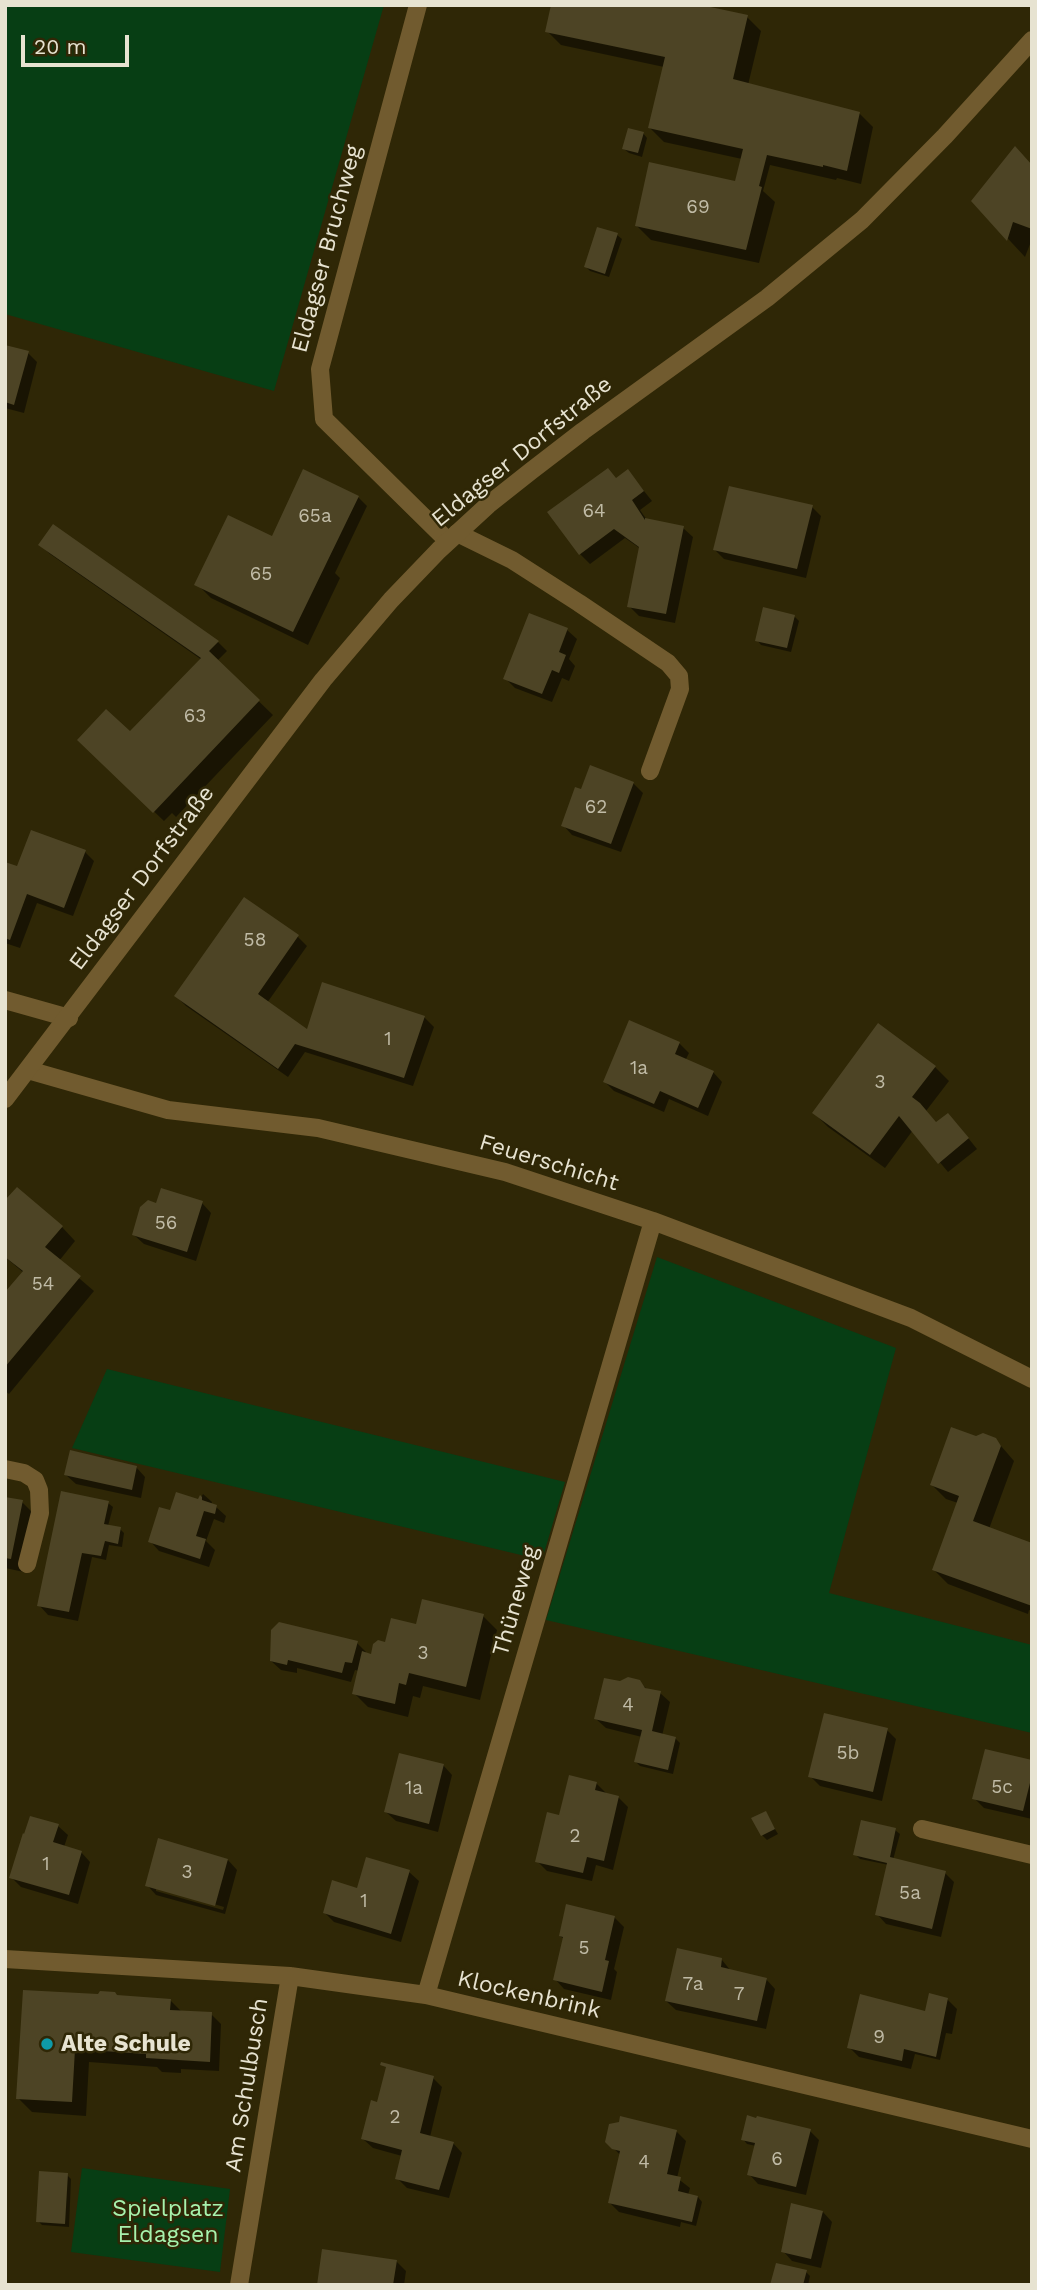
<!DOCTYPE html>
<html>
<head>
<meta charset="utf-8">
<style>
  body { margin:0 }
  #map { position:relative; width:1037px; height:2290px; overflow:hidden; background:#2f2706; font-family:"Work Sans",sans-serif }
  canvas { display:block }
  .frame { position:absolute; inset:0; border:7px solid #e7e3d1; pointer-events:none }
  .scale { position:absolute; left:21px; top:35px; width:108px; height:32px; box-sizing:border-box; border:4px solid #e7e3d1; border-top:0; padding-left:9px; font-size:21px; line-height:24px; white-space:nowrap; color:#e7e3d1; -webkit-text-stroke:5px #2f2706; paint-order:stroke }
</style>
</head>
<body>
<div id="map">
<canvas width="1037" height="2290"></canvas>
<div class="frame"></div>
<div class="scale">20 m</div>
</div>
<script>
const ctx = document.querySelector('canvas').getContext('2d');
ctx.lineJoin = 'round';
function paint(path, color) {
  ctx.fillStyle = color;
  ctx.fill(path, 'evenodd');
}
function shape(rows) {
  const path = new Path2D();
  for (const r of rows) {
    path.moveTo(r[0], r[1]);
    for (let i = 2; i < r.length; i += 2) path.lineTo(r[i], r[i + 1]);
  }
  return path;
}
function stroke(path, color, width, dash) {
  ctx.strokeStyle = color;
  ctx.lineWidth = width;
  ctx.lineCap = dash ? 'butt' : 'round';
  ctx.setLineDash(dash || []);
  ctx.stroke(path);
}
function label(font, color, halo, rows, align = 'center') {
  ctx.font = font + ' "Work Sans",sans-serif';
  ctx.lineWidth = 5;
  ctx.setLineDash([]);
  ctx.textBaseline = 'middle';
  ctx.strokeStyle = halo;
  ctx.fillStyle = color;
  for (const [text, x, y, turn = 0] of rows) {
    ctx.save();
    ctx.translate(x, y);
    ctx.rotate((+turn || 0) * Math.PI / 180);
    ctx.textAlign = isNaN(turn) ? turn : align;
    if (halo) ctx.strokeText(text, 0, 0);
    ctx.fillText(text, 0, 0);
    ctx.restore();
  }
}
const green = shape([
  [5,5,384,5,274,391,5,314],
  [657,1257,896,1348,829,1593,1032,1645,1032,1733,546,1620],
  [107,1369,565,1482,542,1560,72,1448],
  [82,2168,230,2189,220,2272,71,2252]
]);
const shadow = shape([
  [747,17,761,31,748,85,859,113,873,127,861,184,837,178,836,180,770,165,763,191,775,202,759,263,651,240,637,226,736,183,742,159,664,142,650,128,664,67,561,45,547,31],
  [643,133,647,138,642,157,629,153,624,149],
  [1032,165,1032,239,1025,257,973,201],
  [617,235,622,239,609,277,590,271,586,267],
  [5,346,28,353,37,362,24,413,5,408],
  [628,471,652,501,640,510,647,520,683,528,693,537,675,623,639,616,629,606,641,549,625,538,590,564,580,554,550,512,617,479],
  [358,497,367,506,335,573,340,578,308,645,211,598,197,584,279,542],
  [812,507,821,516,806,578,724,559,715,550],
  [40,545,218,642,227,651,217,661,273,715,176,817,172,813,164,821,79,740,130,734,202,660,50,554],
  [795,617,799,621,791,652,761,645,757,640],
  [567,630,577,639,569,659,575,666,569,681,562,678,552,702,515,688,505,678],
  [633,783,643,793,621,852,572,835,563,825,582,791],
  [85,852,94,861,73,916,37,903,20,948,5,943,5,864,18,869],
  [244,899,298,937,307,946,267,1003,308,1031,424,1017,434,1027,413,1086,305,1052,288,1077,186,1006,176,996],
  [630,1022,679,1043,689,1053,685,1061,713,1072,722,1082,708,1116,669,1099,664,1112,614,1091,605,1082],
  [935,1067,949,1081,926,1111,937,1124,957,1124,977,1149,948,1172,913,1130,885,1168,828,1127,814,1113],
  [202,1203,211,1213,196,1261,144,1244,134,1235,157,1205],
  [62,1227,75,1241,59,1261,94,1291,9,1394,5,1391,5,1295,24,1273,5,1257],
  [976,1438,995,1439,1014,1461,989,1529,1032,1545,1032,1611,1029,1610,1028,1614,948,1584,934,1570,958,1503,946,1499,932,1485],
  [136,1467,145,1477,141,1498,76,1484,66,1475],
  [203,1494,212,1502,211,1505,216,1507,226,1516,224,1523,214,1519,206,1541,215,1550,209,1567,159,1551,150,1541,171,1512,199,1501],
  [5,1498,22,1502,36,1516,24,1572,5,1568],
  [108,1503,113,1507,108,1526,120,1529,124,1533,122,1547,109,1545,106,1560,92,1557,78,1621,48,1615,39,1605],
  [483,1616,497,1630,480,1700,423,1686,420,1698,413,1696,408,1717,368,1707,354,1693,359,1671,355,1670,351,1682,297,1668,297,1673,281,1670,271,1661,357,1643,366,1652,366,1654,372,1656,387,1644],
  [639,1682,648,1690,660,1693,670,1702,662,1736,675,1738,680,1743,673,1774,640,1766,636,1762,642,1737,606,1728,596,1719,621,1683],
  [887,1730,896,1739,882,1801,820,1786,810,1776],
  [1032,1762,1032,1819,984,1808,974,1798],
  [443,1765,452,1775,438,1832,396,1821,386,1812],
  [596,1783,606,1793,619,1798,628,1807,613,1870,596,1865,592,1881,547,1871,537,1861,561,1817],
  [765,1813,778,1834,767,1840,762,1835],
  [58,1826,68,1835,64,1847,81,1852,90,1862,78,1904,21,1887,11,1877],
  [895,1830,900,1834,893,1860,945,1873,954,1882,941,1937,886,1924,877,1914,889,1865,860,1859,855,1854],
  [228,1860,237,1870,225,1914,156,1895,147,1885],
  [156,1887,224,1907,223,1910,156,1891],
  [409,1872,419,1881,401,1942,334,1922,325,1913,359,1890],
  [614,1917,624,1927,614,1969,617,1972,611,2000,564,1989,555,1979,564,1939,560,1936],
  [722,1960,731,1971,766,1979,775,1989,766,2029,676,2010,666,2001],
  [99,1996,170,2000,182,2012,211,2014,221,2024,219,2071,181,2069,181,2073,162,2072,157,2067,89,2062,86,2116,32,2112,18,2098],
  [947,1999,957,2009,952,2034,946,2033,940,2060,915,2054,911,2069,859,2057,849,2047,927,2013],
  [433,2078,442,2087,430,2137,453,2143,462,2153,449,2198,407,2188,397,2178,402,2156,373,2148,363,2139,378,2104],
  [810,2131,819,2140,806,2195,758,2184,749,2174,756,2146,747,2144,743,2139],
  [677,2132,686,2141,677,2178,690,2188,688,2195,698,2197,702,2202,696,2226,681,2222,680,2227,619,2212,610,2203,621,2156,607,2141],
  [67,2175,71,2179,69,2227,42,2225,38,2221],
  [823,2212,832,2222,821,2268,792,2261,783,2251],
  [396,2261,406,2271,404,2285,319,2285],
  [806,2272,810,2276,808,2285,772,2285]
]);
const building = shape([
  [551,5,701,5,748,15,733,79,860,112,847,171,823,165,823,167,767,155,759,186,762,187,746,250,635,226,649,162,735,181,743,149,648,128,665,57,545,32],
  [628,128,644,132,638,153,622,149],
  [1015,146,1032,165,1032,229,1013,222,1007,241,971,201],
  [597,227,618,233,605,274,584,267],
  [5,345,29,351,14,405,5,402],
  [608,468,616,478,628,469,644,491,632,500,645,520,645,518,684,526,666,614,627,607,639,547,614,529,579,555,547,512],
  [303,469,359,496,293,632,194,585,228,515,272,536],
  [729,486,813,505,797,569,713,550],
  [53,524,219,641,209,651,260,700,153,813,77,740,106,709,130,731,201,658,38,545],
  [763,607,795,615,787,648,755,641],
  [529,613,568,628,559,652,566,655,559,673,552,670,542,694,503,679],
  [590,765,634,782,611,844,561,826,575,787,581,789],
  [31,830,86,850,64,908,27,894,10,940,5,938,5,862,17,866],
  [244,897,299,935,258,994,307,1029,322,982,425,1016,404,1078,295,1044,278,1069,174,996],
  [629,1020,680,1042,675,1054,714,1071,698,1108,660,1091,654,1104,603,1082],
  [878,1023,936,1066,912,1097,920,1103,936,1122,948,1113,969,1138,938,1164,899,1116,870,1155,812,1113],
  [17,1187,63,1226,45,1247,81,1276,5,1367,5,1292,23,1271,5,1257,5,1200],
  [161,1188,203,1201,187,1252,132,1235,140,1207,148,1200,156,1203],
  [951,1427,976,1436,983,1433,996,1438,1001,1446,973,1521,1032,1543,1032,1606,932,1570,959,1496,930,1485],
  [70,1450,137,1466,132,1490,64,1475],
  [61,1491,109,1501,104,1524,121,1527,118,1544,105,1541,101,1556,82,1553,69,1612,37,1606],
  [176,1492,198,1499,200,1495,202,1497,202,1500,217,1505,215,1514,204,1511,196,1536,206,1539,200,1559,148,1542,159,1507,170,1510],
  [5,1497,23,1500,11,1559,5,1558],
  [422,1599,484,1614,466,1687,409,1673,406,1685,399,1683,395,1704,352,1694,362,1651,371,1654,373,1644,378,1640,385,1642,391,1618,416,1624],
  [279,1622,358,1641,352,1663,345,1662,342,1673,288,1660,287,1665,270,1661,271,1630],
  [628,1677,640,1680,645,1688,661,1691,652,1731,676,1737,668,1770,634,1762,642,1730,594,1719,604,1678,620,1681],
  [824,1713,888,1728,873,1792,808,1777],
  [985,1749,1032,1760,1032,1775,1023,1811,972,1799],
  [399,1753,444,1764,429,1824,384,1812],
  [569,1775,597,1782,595,1790,619,1796,604,1861,587,1857,583,1873,535,1862,547,1812,559,1815],
  [766,1811,775,1829,761,1836,751,1818],
  [30,1816,59,1824,53,1842,82,1851,69,1895,9,1878,23,1833,24,1834],
  [861,1820,896,1828,890,1857,946,1871,932,1929,875,1915,887,1863,853,1855],
  [158,1838,228,1859,215,1906,145,1886],
  [366,1857,410,1870,391,1934,323,1913,332,1880,357,1888],
  [566,1904,615,1916,605,1960,609,1961,602,1992,553,1980,563,1937,559,1936],
  [677,1948,722,1958,721,1967,767,1978,757,2021,665,2001],
  [23,1990,98,1994,100,1991,115,1992,117,1995,171,1999,170,2010,212,2012,210,2062,146,2058,146,2054,75,2049,72,2102,16,2099],
  [929,1993,948,1998,936,2057,904,2049,902,2061,847,2048,860,1994,925,2011],
  [381,2062,434,2076,420,2133,454,2142,439,2190,395,2179,402,2150,361,2139,371,2100,377,2102,386,2067,380,2065],
  [747,2115,756,2118,757,2116,811,2129,796,2187,747,2175,755,2143,741,2140],
  [620,2116,677,2130,667,2174,681,2177,678,2191,698,2196,692,2222,608,2203,620,2151,612,2149,605,2142,609,2124,619,2122],
  [39,2171,68,2173,65,2224,36,2222],
  [791,2203,823,2211,811,2259,781,2252],
  [322,2249,397,2260,393,2285,317,2285],
  [776,2263,807,2270,803,2285,770,2285]
]);
const service = shape([
  [457,533,512,560,579,603,668,663,679,676,680,689,650,771],
  [5,1000,69,1018],
  [5,1469,24,1473,35,1480,39,1490,40,1513,27,1564],
  [922,1829,1032,1855]
]);
const minor = shape([
  [418,5,320,369,324,419,448,541],
  [28,1070,168,1110,318,1128,505,1172,653,1221,911,1318,1032,1379],
  [5,1959,290,1976,426,1995,1032,2139],
  [426,1995,653,1221],
  [239,2285,290,1976]
]);
const tertiary = shape([
  [5,1099,323,680,391,600,439,550,488,505,531,471,583,431,767,298,862,220,945,136,1032,40]
]);
const markers = [
  [47,2044,7,"#0f9aa8"]
];
const numberNames = [
  ["69",698,207],
  ["64",594,511],
  ["65a",315,516],
  ["65",261,574],
  ["63",195,716],
  ["62",596,807],
  ["58",255,940],
  ["1",388,1039],
  ["1a",639,1068],
  ["3",880,1082],
  ["56",166,1223],
  ["54",43,1284],
  ["3",423,1653],
  ["4",628,1705],
  ["5b",848,1753],
  ["5c",1002,1787],
  ["1a",414,1788],
  ["2",575,1836],
  ["1",46,1864],
  ["3",187,1872],
  ["5a",910,1893],
  ["1",364,1901],
  ["5",584,1948],
  ["7a",693,1984],
  ["7",739,1994],
  ["9",879,2037],
  ["2",395,2117],
  ["6",777,2159],
  ["4",644,2162]
];
const streetNames = [
  ["Eldagser Bruchweg",327,249,-75],
  ["Eldagser Dorfstraße",522,452,-39],
  ["Eldagser Dorfstraße",142,878,-53],
  ["Feuerschicht",549,1163,17],
  ["Thüneweg",516,1601,-74],
  ["Klockenbrink",529,1995,13],
  ["Am Schulbusch",247,2085,-81]
];
const poiNames = [
  ["Alte Schule",61,2044]
];
const parkNames = [
  ["Spielplatz",168,2209],
  ["Eldagsen",168,2235]
];
paint(green, '#073e14');
paint(shadow, '#0007');
paint(building, '#4d4425');
stroke(service, '#715b2f', 18);
stroke(minor, '#715b2f', 18);
stroke(tertiary, '#715b2f', 18);
for (const [x, y, r, color] of markers) {
  const dot = new Path2D();
  dot.arc(x, y, r, 0, 2 * Math.PI);
  ctx.fillStyle = color;
  ctx.fill(dot);
  stroke(dot, '#2f2706', 2.5);
}
label('19px', '#c0bba6', null, numberNames);
label('23px', '#e7e3d1', '#2f2706', streetNames);
label('bold 23px', '#e7e3d1', '#2f2706', poiNames, 'left');
label('23px', '#a6f2ad', '#2f2706', parkNames);
</script>
</body>
</html>
